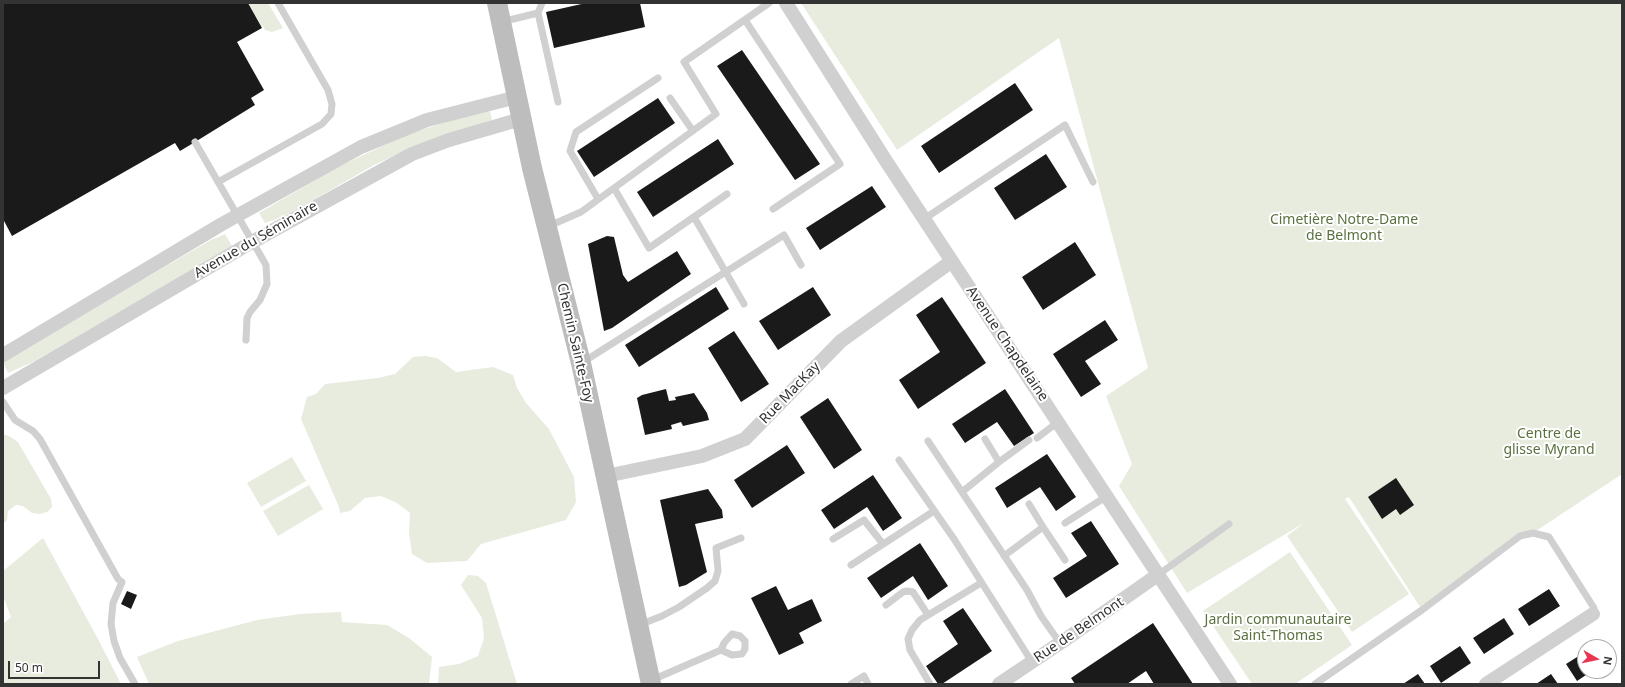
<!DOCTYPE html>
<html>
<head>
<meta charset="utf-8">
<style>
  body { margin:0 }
  #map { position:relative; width:1625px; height:687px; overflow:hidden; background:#fff; font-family:"Noto Sans",sans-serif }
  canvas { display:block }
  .frame { position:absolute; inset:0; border:4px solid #333; pointer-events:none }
  .north { position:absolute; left:1577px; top:639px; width:40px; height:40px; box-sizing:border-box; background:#fff; border:1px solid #adadad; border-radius:50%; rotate:99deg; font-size:11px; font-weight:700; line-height:16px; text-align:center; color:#333 }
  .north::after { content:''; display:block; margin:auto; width:14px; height:18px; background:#ea3551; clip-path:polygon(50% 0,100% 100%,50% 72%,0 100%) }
  .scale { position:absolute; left:8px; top:661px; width:92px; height:18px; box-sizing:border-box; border:2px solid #333; border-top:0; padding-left:5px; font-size:12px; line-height:14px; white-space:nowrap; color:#333; -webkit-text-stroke:3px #fff; paint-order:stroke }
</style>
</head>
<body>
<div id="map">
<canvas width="1625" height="687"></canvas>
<div class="frame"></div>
<div class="north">N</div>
<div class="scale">50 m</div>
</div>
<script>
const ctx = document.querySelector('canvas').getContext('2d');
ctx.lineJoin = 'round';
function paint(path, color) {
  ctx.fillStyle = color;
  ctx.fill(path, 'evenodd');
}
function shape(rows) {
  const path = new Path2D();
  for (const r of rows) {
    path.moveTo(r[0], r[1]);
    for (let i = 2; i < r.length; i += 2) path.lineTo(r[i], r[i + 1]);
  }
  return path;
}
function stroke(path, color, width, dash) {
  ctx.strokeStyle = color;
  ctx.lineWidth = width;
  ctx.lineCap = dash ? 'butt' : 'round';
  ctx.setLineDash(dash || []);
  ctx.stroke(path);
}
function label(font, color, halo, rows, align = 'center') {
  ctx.font = font + ' "Noto Sans",sans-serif';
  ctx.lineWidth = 4;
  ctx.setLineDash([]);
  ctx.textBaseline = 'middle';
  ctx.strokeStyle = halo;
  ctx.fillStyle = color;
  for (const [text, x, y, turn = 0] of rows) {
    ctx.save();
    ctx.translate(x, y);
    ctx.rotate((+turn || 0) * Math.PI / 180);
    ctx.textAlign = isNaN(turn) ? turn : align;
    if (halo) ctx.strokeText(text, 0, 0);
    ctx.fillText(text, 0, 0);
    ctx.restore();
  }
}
const green = shape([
  [248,3,268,3,283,28,272,32,265,30,263,26,261,26],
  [801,3,1622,3,1622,474,1533,533,1520,536,1422,610,1349,497,1345,499,1409,594,1352,632,1287,536,1304,523,1187,593,1119,486,1132,464,1106,396,1148,368,1059,38,897,150],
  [490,111,492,120,407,150,374,165,301,207,279,218,265,223,259,213,338,167,406,135,452,120],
  [225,234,232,246,35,361,8,373,3,362,137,283,211,240],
  [425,356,437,358,456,372,493,367,513,375,517,388,526,403,549,429,574,477,576,502,566,520,481,544,467,561,427,563,412,554,409,533,410,513,397,503,381,496,365,498,350,511,340,513,339,507,301,419,307,397,316,394,325,384,378,378,395,374,413,357],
  [3,434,9,436,18,442,51,499,52,507,47,512,40,514,32,513,23,506,16,505,8,511,7,520,3,524],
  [292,457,306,481,261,507,247,483],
  [309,485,323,509,278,536,263,511],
  [43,538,98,639,121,684,3,684,3,624,11,617,3,596,3,571],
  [1290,552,1352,645,1295,684,1252,684,1203,611],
  [468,575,478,576,486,583,517,684,438,684,439,667,459,664,478,656,484,638,482,618,461,585],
  [341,612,342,622,387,625,409,638,432,657,429,684,149,684,137,657,178,641,257,620,300,614]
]);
const building = shape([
  [3,3,248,3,262,28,237,42,264,90,251,98,255,105,195,142,180,151,175,143,12,236,3,219],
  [586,3,640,3,645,27,554,48,546,12],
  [742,50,820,164,795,180,717,66],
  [1015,83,1033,110,939,173,921,146],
  [658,98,675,123,594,177,577,151],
  [718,139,734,164,653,217,637,192],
  [1046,154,1067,187,1015,220,994,188],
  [872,186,886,207,820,250,806,228],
  [607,236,614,237,623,275,628,282,677,251,691,274,612,328,604,331,588,244],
  [1075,242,1096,275,1043,310,1022,277],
  [716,287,729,309,639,367,625,345],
  [813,287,831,315,778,350,759,321],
  [942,297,986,363,918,409,899,380,940,352,916,315],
  [1105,320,1118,340,1085,361,1101,384,1081,397,1053,354],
  [734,331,769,384,741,402,708,348],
  [666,389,669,401,676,400,675,397,694,393,707,413,709,420,683,426,681,422,671,425,672,429,645,435,637,398,642,395],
  [1005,389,1034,433,1014,446,997,422,965,443,952,424],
  [828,398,862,450,834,469,800,417],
  [787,445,805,473,752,508,734,480],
  [1047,454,1076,497,1056,511,1040,487,1007,508,995,488],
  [873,475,902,518,883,531,867,507,834,529,821,510],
  [1396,478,1414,505,1400,515,1396,509,1382,519,1368,497],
  [708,489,722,510,723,518,695,524,707,572,686,585,679,587,660,500],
  [1091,521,1119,564,1066,598,1053,578,1087,556,1071,533],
  [920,543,948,586,928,600,913,576,881,598,867,578],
  [776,586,788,610,812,599,822,621,799,633,804,643,779,655,751,598],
  [1549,589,1560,606,1529,626,1518,609],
  [127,591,137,595,131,609,121,604],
  [963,608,992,651,942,684,938,684,926,666,958,644,943,621],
  [1504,618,1514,634,1484,654,1473,638],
  [1153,623,1193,684,1154,684,1146,671,1127,684,1075,684,1071,678],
  [1460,646,1471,663,1441,683,1430,666],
  [1585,652,1585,671,1592,671,1577,681,1566,664],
  [1418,674,1425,684,1403,684],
  [1551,674,1558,684,1536,684]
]);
const service = shape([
  [542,3,538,13,558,102],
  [745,20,840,164,773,209],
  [501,22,538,13],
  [670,98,693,131],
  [195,142,266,265,267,284,260,300,250,312,247,318,246,340],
  [218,182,322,124,331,114,332,104,328,90,278,3],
  [614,188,649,248,727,194],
  [598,199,570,151,576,132,658,78],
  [694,217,744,304],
  [924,219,1065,125,1093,182],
  [549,226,581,212,716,114,684,62,769,3],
  [583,362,784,235,801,265],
  [3,402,15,420,33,431,40,439,118,579,122,582,113,603,111,624,114,641,120,658,135,684],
  [1037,438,1058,422],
  [928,441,1027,590,1041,616,1060,643],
  [899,460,954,539,1032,662],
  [999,462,1029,440],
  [962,492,999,462,985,439],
  [1029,504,1043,527],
  [1065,523,1107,496],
  [833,539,864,520,883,544],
  [1004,556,1043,527,1065,560],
  [851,565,934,511],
  [1159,574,1229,524],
  [886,605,903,592,907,591,913,592,928,615],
  [639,625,662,616,679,607,707,588,715,581,718,571,716,548,741,538],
  [652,680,721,650,732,655,742,654,745,649,745,641,740,636,732,634,724,643,721,650],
  [851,684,864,676,868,684],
  [930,684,910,650,908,639,912,630,920,620,981,583],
  [1315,684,1422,610,1520,536,1533,533,1549,537,1594,608,1593,614]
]);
const minor = shape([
  [786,3,886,161,1230,684],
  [3,355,222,224,361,147,427,120,517,97],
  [3,388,252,242,412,154,449,140,521,119],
  [606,476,702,456,745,439,841,341,952,261],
  [999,684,1072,635,1159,574],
  [1486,684,1593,614]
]);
const secondary = shape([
  [497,3,532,168,581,363,651,684]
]);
const parkNames = [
  ["Cimetière Notre-Dame",1344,220],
  ["de Belmont",1344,236],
  ["Centre de",1549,434],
  ["glisse Myrand",1549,450],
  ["Jardin communautaire",1278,620],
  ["Saint-Thomas",1278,636]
];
const streetNames = [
  ["Avenue du Séminaire",256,240,-30],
  ["Chemin Sainte-Foy",575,343,77],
  ["Avenue Chapdelaine",1007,344,56],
  ["Rue MacKay",790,393,-46],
  ["Rue de Belmont",1079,630,-34]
];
paint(green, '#e7ecdf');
paint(building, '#1a1a1a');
stroke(service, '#d0d0d0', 7);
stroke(minor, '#d0d0d0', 14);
stroke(secondary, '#bdbdbd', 20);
label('14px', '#5a713e', '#fff', parkNames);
label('14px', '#333', '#fff', streetNames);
</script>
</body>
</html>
